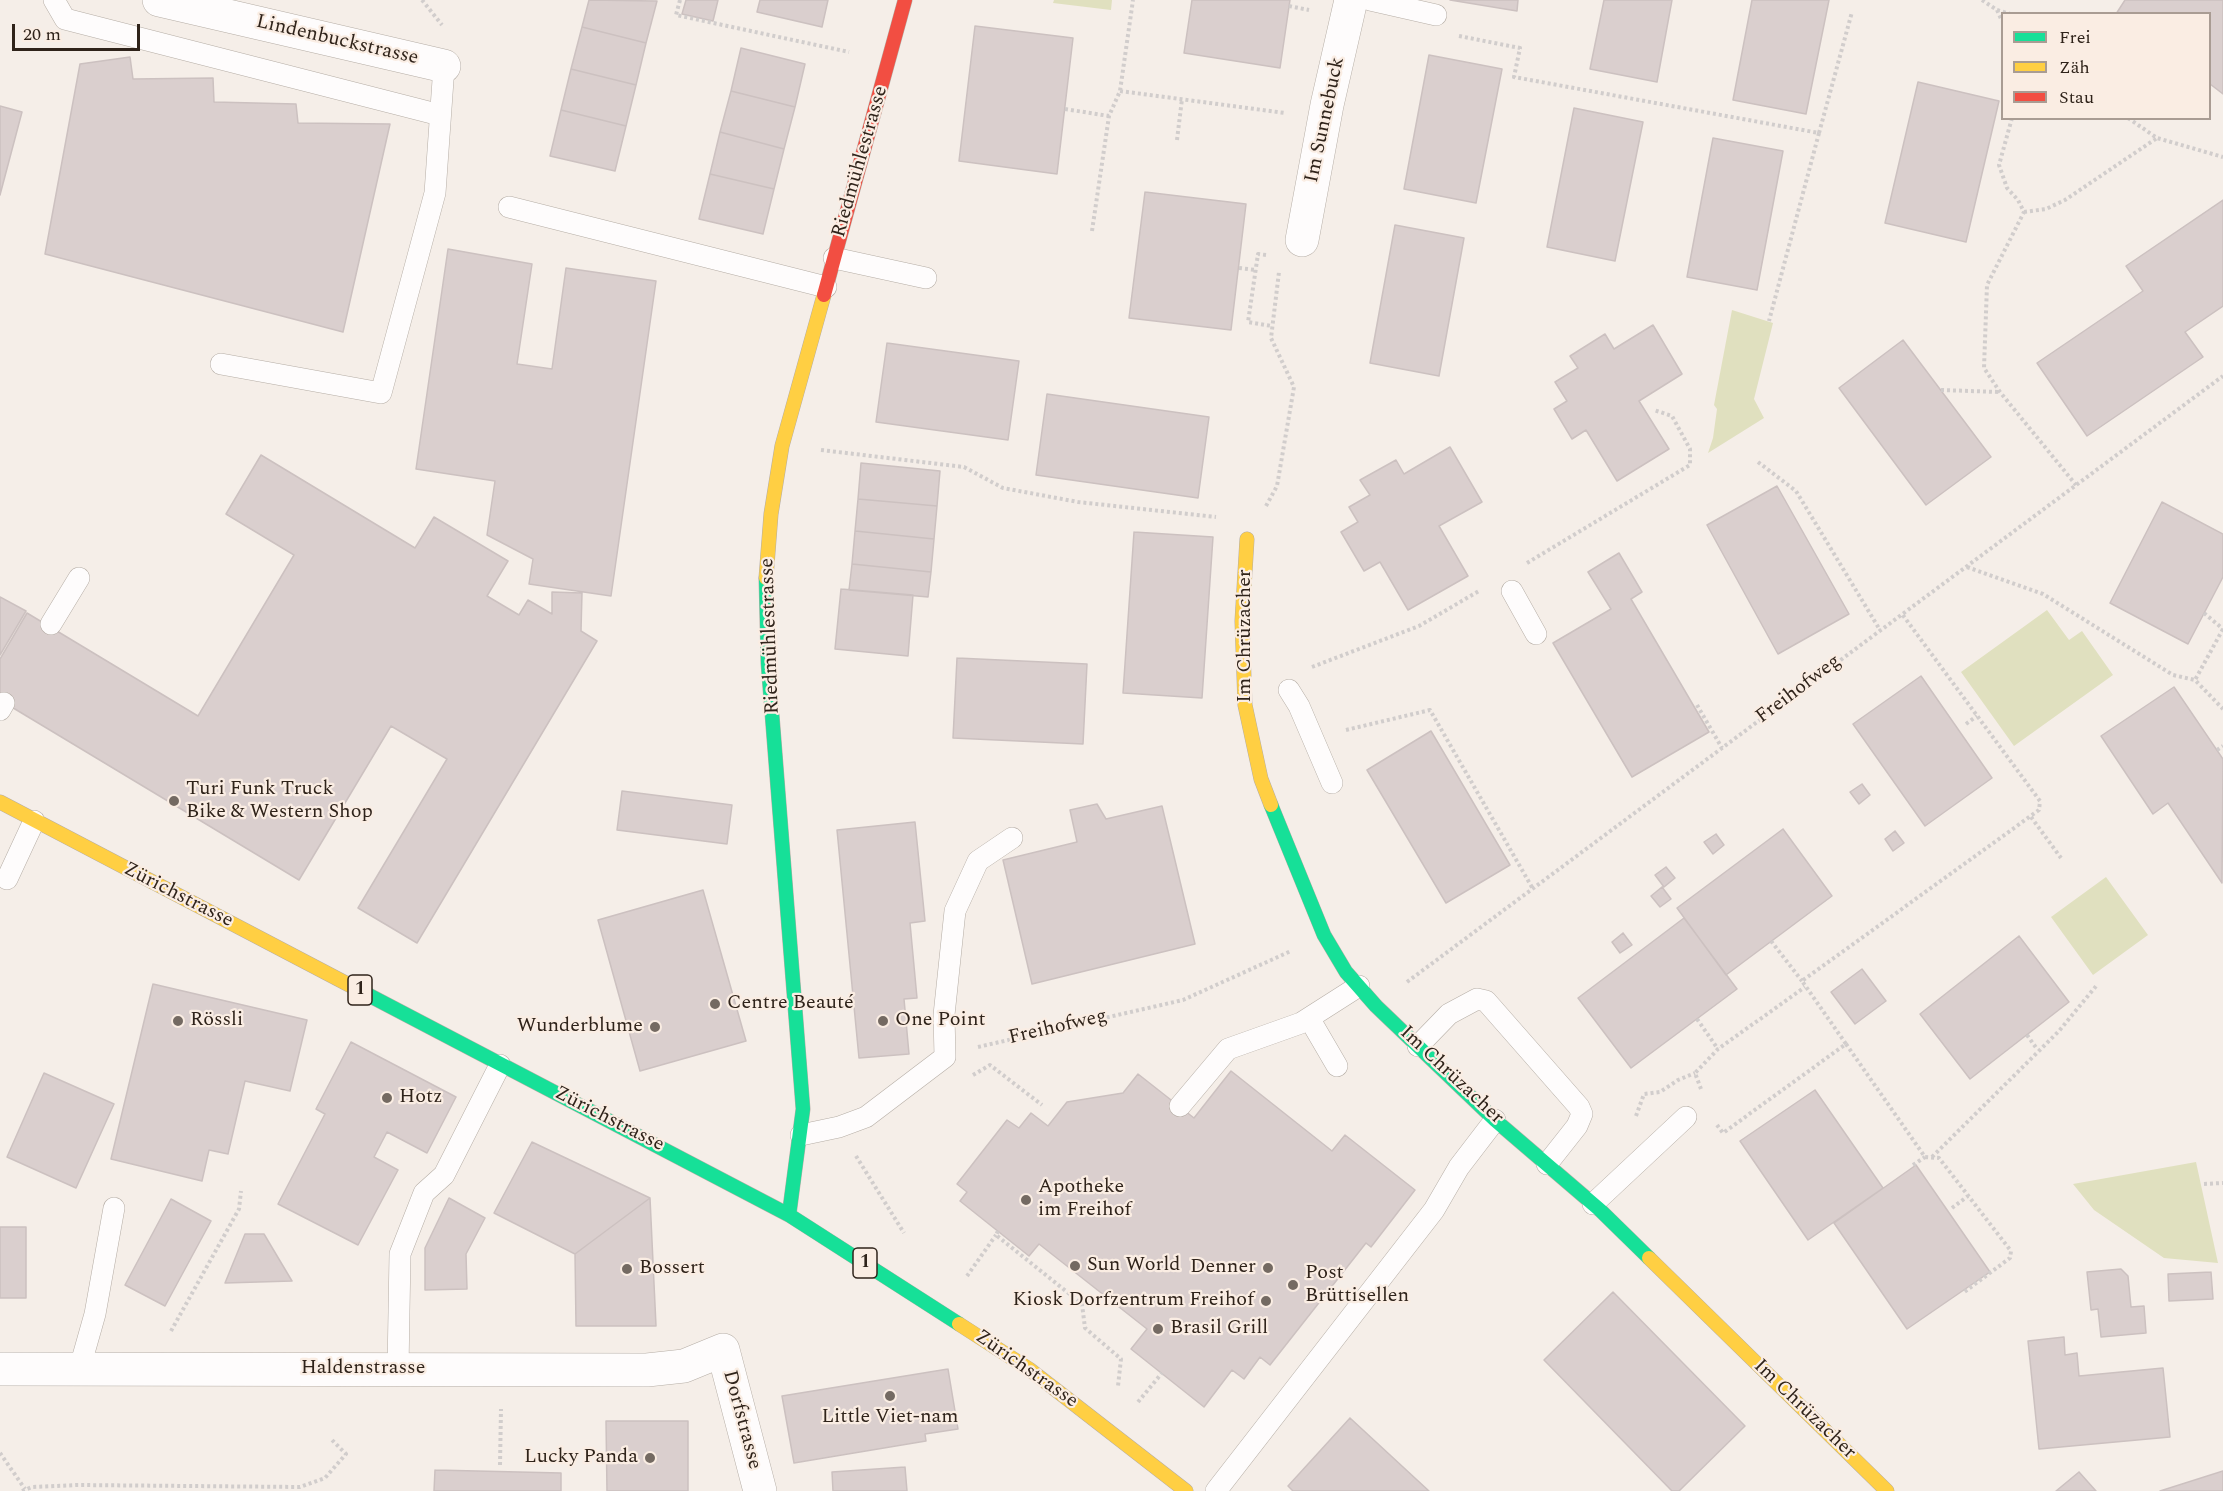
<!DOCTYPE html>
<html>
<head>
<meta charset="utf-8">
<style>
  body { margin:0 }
  #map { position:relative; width:2223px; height:1491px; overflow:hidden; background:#f5eee8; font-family:Spectral,serif }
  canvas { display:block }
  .legend { position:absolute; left:2001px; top:12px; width:210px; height:108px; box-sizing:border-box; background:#faede3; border:2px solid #a99c93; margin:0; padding:8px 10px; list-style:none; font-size:18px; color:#2f231a }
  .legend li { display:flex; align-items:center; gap:12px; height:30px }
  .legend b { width:30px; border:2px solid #a99c93 }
  .scale { position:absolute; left:12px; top:24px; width:128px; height:27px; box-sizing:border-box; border:3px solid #2f231a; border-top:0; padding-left:8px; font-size:18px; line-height:21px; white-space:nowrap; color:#2f231a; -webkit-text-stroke:4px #faede3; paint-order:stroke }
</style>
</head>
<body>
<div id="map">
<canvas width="2223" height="1491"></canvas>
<ul class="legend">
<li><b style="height:8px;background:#16e098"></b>Frei</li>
<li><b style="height:8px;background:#ffcf43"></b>Zäh</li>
<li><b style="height:8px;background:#f24e42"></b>Stau</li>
</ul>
<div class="scale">20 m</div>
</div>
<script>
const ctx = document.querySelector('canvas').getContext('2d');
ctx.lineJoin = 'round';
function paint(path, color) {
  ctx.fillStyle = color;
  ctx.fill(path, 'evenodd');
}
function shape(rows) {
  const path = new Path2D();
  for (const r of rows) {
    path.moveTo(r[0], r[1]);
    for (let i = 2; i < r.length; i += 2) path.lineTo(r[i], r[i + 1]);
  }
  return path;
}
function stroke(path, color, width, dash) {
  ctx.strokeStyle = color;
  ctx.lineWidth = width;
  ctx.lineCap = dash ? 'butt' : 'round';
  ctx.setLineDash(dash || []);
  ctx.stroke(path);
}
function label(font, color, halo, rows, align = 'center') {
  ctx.font = font + ' Spectral,serif';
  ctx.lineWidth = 4.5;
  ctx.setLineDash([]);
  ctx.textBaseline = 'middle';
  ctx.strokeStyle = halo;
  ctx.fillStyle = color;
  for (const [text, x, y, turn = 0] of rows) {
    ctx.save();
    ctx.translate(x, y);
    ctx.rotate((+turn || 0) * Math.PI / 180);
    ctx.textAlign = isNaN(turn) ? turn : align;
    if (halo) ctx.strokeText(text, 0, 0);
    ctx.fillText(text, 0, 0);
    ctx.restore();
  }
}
const green = shape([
  [1054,0,1112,0,1111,10,1053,3],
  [1732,310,1773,323,1754,399,1764,418,1708,453,1713,438,1717,409,1714,405],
  [2047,610,2069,640,2082,631,2113,675,2014,746,1961,672],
  [2106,877,2148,935,2093,975,2051,917],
  [2196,1162,2218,1263,2164,1258,2094,1210,2073,1184]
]);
const building = shape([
  [589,0,657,1,646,43,582,27,589,0],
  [686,0,718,0,713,21,682,14,686,0],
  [760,0,828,0,822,27,757,12,760,0],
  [1192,0,1290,0,1280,68,1184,53,1192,0],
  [1450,0,1518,0,1517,11,1450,0],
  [1604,0,1672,0,1657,82,1590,69,1604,0],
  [1752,0,1829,0,1806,114,1733,100,1752,0],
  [2125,0,2223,0,2223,94,2210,84,2210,14,2116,14,2125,0],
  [975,26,1073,38,1057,174,959,161,975,26],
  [582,27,646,43,636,85,571,69,582,27],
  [741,48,805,64,795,107,731,91,741,48],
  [1429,55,1502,69,1476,203,1404,189,1429,55],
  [130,57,133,79,213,78,214,102,296,104,298,123,390,124,343,332,45,254,80,64,130,57],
  [571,69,636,85,626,126,561,110,571,69],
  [1918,82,1999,101,1966,242,1885,223,1918,82],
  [731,91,795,107,784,149,720,132,731,91],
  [0,106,22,112,0,195,0,106],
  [1574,108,1643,122,1615,261,1547,247,1574,108],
  [561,110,626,126,615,171,550,156,561,110],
  [720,132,784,149,774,189,710,174,720,132],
  [1713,138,1783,151,1757,290,1687,277,1713,138],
  [710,174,774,189,763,234,699,219,710,174],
  [1145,192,1246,204,1231,330,1129,318,1145,192],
  [2223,200,2223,306,2185,332,2203,357,2087,436,2037,363,2143,291,2126,266,2223,200],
  [1395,225,1464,238,1439,376,1370,363,1395,225],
  [448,249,532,264,517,364,552,369,566,268,656,281,611,596,529,584,533,559,487,535,495,481,416,469,448,249],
  [1653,325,1682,374,1639,401,1669,449,1617,481,1586,430,1572,439,1554,409,1567,401,1555,382,1578,368,1570,356,1605,334,1614,349,1653,325],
  [1903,340,1991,457,1926,505,1839,388,1903,340],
  [887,343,1019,361,1008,440,876,422,887,343],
  [1047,394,1209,417,1198,498,1036,475,1047,394],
  [1450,447,1482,502,1439,526,1468,576,1408,610,1380,562,1364,571,1341,532,1358,522,1349,507,1370,495,1360,480,1396,460,1404,474,1450,447],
  [261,455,415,548,434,517,508,561,487,596,519,615,528,600,552,614,552,592,582,593,581,631,597,641,417,943,358,908,447,759,391,726,299,880,0,700,0,659,27,613,198,716,294,555,226,514,261,455],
  [861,463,940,471,937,506,858,499,861,463],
  [1777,486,1849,614,1778,654,1707,525,1777,486],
  [858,499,937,506,934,539,855,531,858,499],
  [2162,502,2223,534,2223,577,2188,644,2110,603,2162,502],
  [855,531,934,539,931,572,852,564,855,531],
  [1134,532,1213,537,1202,698,1123,693,1134,532],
  [1619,553,1642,592,1631,599,1709,732,1632,777,1553,643,1611,609,1588,572,1619,553],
  [852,564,931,572,928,597,849,590,852,564],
  [841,589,913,595,908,656,835,649,841,589],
  [0,597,26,611,0,655,0,597],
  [957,658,1087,664,1083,744,953,738,957,658],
  [1921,676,1992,778,1925,826,1853,724,1921,676],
  [2174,687,2223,759,2222,883,2168,803,2153,814,2101,736,2174,687],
  [1431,731,1510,865,1446,903,1367,770,1431,731],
  [1862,784,1870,795,1859,804,1850,792,1862,784],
  [622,791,732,805,727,844,617,830,622,791],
  [1097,804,1106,819,1162,806,1195,944,1032,984,1003,860,1077,842,1070,810,1097,804],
  [915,822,925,921,910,923,917,998,904,999,909,1054,859,1058,837,830,915,822],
  [1783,829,1832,896,1726,975,1677,908,1783,829],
  [1895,831,1904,843,1893,851,1885,839,1895,831],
  [1716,834,1724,845,1713,854,1704,842,1716,834],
  [1666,867,1675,878,1664,887,1655,875,1666,867],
  [1662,887,1671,899,1660,907,1651,896,1662,887],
  [703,890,746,1041,640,1071,598,920,703,890],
  [1684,918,1737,989,1631,1068,1578,998,1684,918],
  [1623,933,1632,945,1620,953,1612,942,1623,933],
  [2019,936,2069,1002,1970,1079,1920,1014,2019,936],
  [1862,969,1886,1001,1855,1024,1831,992,1862,969],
  [153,984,307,1020,290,1091,245,1081,228,1154,209,1150,202,1181,111,1159,153,984],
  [351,1042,456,1097,427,1153,387,1132,374,1157,398,1170,358,1245,278,1204,325,1114,316,1109,351,1042],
  [1231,1071,1332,1151,1345,1135,1415,1190,1371,1247,1366,1243,1270,1365,1260,1357,1244,1379,1232,1370,1204,1407,1131,1349,1147,1329,1039,1244,1029,1256,960,1201,967,1192,957,1184,1007,1120,1019,1128,1031,1113,1048,1126,1067,1102,1123,1093,1138,1074,1194,1118,1231,1071],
  [44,1073,114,1104,76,1188,7,1157,44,1073],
  [1815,1090,1883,1188,1808,1240,1740,1141,1815,1090],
  [532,1142,650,1198,575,1254,494,1213,532,1142],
  [1916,1165,1990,1272,1907,1329,1834,1223,1916,1165],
  [449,1198,485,1218,466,1254,467,1289,425,1290,425,1248,449,1198],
  [650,1198,656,1326,576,1326,575,1254,650,1198],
  [171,1199,211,1221,165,1306,125,1285,171,1199],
  [0,1227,26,1227,26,1298,0,1298,0,1227],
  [245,1234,264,1234,292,1281,225,1283,245,1234],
  [2121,1269,2128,1276,2131,1307,2144,1306,2146,1333,2101,1337,2098,1309,2091,1310,2087,1272,2121,1269],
  [2211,1272,2213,1299,2169,1301,2168,1274,2211,1272],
  [1613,1292,1745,1426,1679,1491,1672,1491,1544,1360,1613,1292],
  [2064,1337,2065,1355,2077,1353,2079,1376,2163,1368,2170,1437,2039,1449,2028,1341,2064,1337],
  [948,1369,958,1429,925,1434,926,1441,794,1463,782,1396,948,1369],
  [1350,1418,1429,1491,1293,1491,1288,1486,1350,1418],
  [606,1421,688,1421,688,1491,607,1491,606,1421],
  [905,1467,907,1491,833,1491,832,1472,905,1467],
  [435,1470,561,1473,561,1491,434,1491,435,1470],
  [2223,1471,2223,1491,2160,1491,2223,1471],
  [2079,1472,2096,1491,2056,1491,2079,1472]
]);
const path = shape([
  [422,0,442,25],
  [680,0,676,15,849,52],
  [1982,0,1997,10,2002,21],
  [1289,6,1309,10],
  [1997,10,2010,14],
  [1459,36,1520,48,1514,77,1819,133,1769,321],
  [1120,91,1285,113],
  [1065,109,1109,116],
  [2012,118,1999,165,2007,188,2018,200,2024,212,1987,285,1984,368,2000,392,2076,485],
  [2128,118,2157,138,2223,157],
  [1819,133,1852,12],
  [1177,140,1182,99],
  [2024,212,2046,209,2065,200,2157,138],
  [1092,231,1109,116,1120,91,1133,0],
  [1266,255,1258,254,1248,322,1272,326],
  [1239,268,1256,270],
  [1941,390,1999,392],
  [821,450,964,467,1003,488,1078,502,1216,517],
  [1758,462,1796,491,1880,630],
  [1266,506,1277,486,1294,387,1271,338,1279,272],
  [1527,563,1690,465,1690,449,1672,416,1654,410],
  [1967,567,2043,594,2173,675,2195,680],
  [2204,613,2223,629],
  [2223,629,2195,680,2223,709],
  [1312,667,1419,626,1479,591],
  [1697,705,1722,748],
  [1966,724,1977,716],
  [1346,730,1430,710,1533,889],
  [2217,750,2223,746],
  [2031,817,2061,858],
  [1771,941,1802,981],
  [1407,982,2223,376],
  [1697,1019,1718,1049],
  [2027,1035,2037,1049],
  [1846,1044,1925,1157,1939,1158,2011,1251,2010,1258,1963,1293],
  [978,1047,1183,1000,1291,951],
  [973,1075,990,1065,1042,1105],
  [1701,1089,1695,1073,1718,1049,1805,987],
  [1636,1116,1644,1094,1660,1092,1678,1080,1695,1073],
  [1717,1125,1723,1133,1846,1044,1802,981,2039,810,2040,801,1902,614],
  [856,1156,904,1233],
  [1932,1157,2059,1031,2097,985],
  [1913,1165,1925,1157],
  [2204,1184,2223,1183],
  [1952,1208,1968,1196],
  [998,1231,996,1235,1082,1304,1085,1328,1121,1359,1118,1386],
  [967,1276,996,1235],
  [171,1331,239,1209,241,1191],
  [1138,1402,1162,1373],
  [0,1453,25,1489],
  [500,1465,501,1409],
  [22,1491,32,1487,78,1485,300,1487,325,1478,346,1454,331,1439]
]);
const lane = shape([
  [54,0,65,19,440,115],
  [1370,0,1436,15],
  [509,207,826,287],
  [834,258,926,278],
  [221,364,381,393,435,193,444,66],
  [1512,591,1536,634],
  [51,624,79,578],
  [1289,690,1299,706,1332,783],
  [0,710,4,703],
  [7,879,34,821],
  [1309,1018,1337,1066],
  [1418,1046,1449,1014,1477,999,1486,1001,1579,1107,1582,1114,1577,1126,1547,1164],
  [1180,1106,1228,1049,1301,1023,1359,986],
  [801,1135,839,1127,866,1117,945,1057,944,1015,955,911,978,861,1012,838],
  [1593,1204,1686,1117],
  [80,1367,95,1314,114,1208],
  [398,1369,400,1254,424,1193,444,1175,500,1065],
  [1216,1491,1434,1210,1459,1167,1495,1120]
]);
const street = shape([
  [159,0,444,66],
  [1302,240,1327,105,1351,0],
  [0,1369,647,1370,684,1366,723,1350,760,1491]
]);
const fast = shape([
  [766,578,768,663,803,1109,789,1215],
  [1271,805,1324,935,1346,972,1376,1006,1495,1120,1600,1210,1649,1258],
  [357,989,789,1215,959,1324]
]);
const slow = shape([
  [1247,539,1242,621,1245,705,1261,779,1271,805],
  [766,578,771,514,782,446,824,295],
  [0,802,357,989],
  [1649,1258,1887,1491],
  [959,1324,1029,1369,1186,1491]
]);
const jam = shape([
  [824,295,905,0]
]);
const markers = [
  [174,801,6,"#746a62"],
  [715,1004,6,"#746a62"],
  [178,1021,6,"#746a62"],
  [883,1021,6,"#746a62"],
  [655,1027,6,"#746a62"],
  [387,1098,6,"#746a62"],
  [1026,1200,6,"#746a62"],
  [1075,1266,6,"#746a62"],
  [1268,1268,6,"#746a62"],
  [627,1269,6,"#746a62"],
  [1293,1285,6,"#746a62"],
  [1266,1301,6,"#746a62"],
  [1158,1329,6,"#746a62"],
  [890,1396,6,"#746a62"],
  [650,1458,6,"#746a62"]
];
const shields = [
  [360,990,24],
  [865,1263,24]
];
const shieldNames = [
  ["1",360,990],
  ["1",865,1263]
];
const streetNames = [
  ["Lindenbuckstrasse",337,41,13],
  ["Im Sunnebuck",1326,120,-78],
  ["Riedmühlestrasse",861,162,-74],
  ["Riedmühlestrasse",771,636,-92],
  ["Im Chrüzacher",1246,636,-90],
  ["Freihofweg",1799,690,-37],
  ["Zürichstrasse",178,896,27],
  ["Freihofweg",1058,1028,-13],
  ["Im Chrüzacher",1451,1076,43],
  ["Zürichstrasse",609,1120,27],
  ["Haldenstrasse",363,1369],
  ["Zürichstrasse",1026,1370,35],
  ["Im Chrüzacher",1804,1410,44],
  ["Dorfstrasse",741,1420,75]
];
const poiNames = [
  ["Turi Funk Truck",186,790],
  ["Bike & Western Shop",186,813],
  ["Centre Beauté",727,1004],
  ["Rössli",190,1021],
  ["One Point",895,1021],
  ["Wunderblume",643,1027,"right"],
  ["Hotz",399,1098],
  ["Apotheke",1038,1188],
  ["im Freihof",1038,1211],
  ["Sun World",1087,1266],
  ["Denner",1256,1268,"right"],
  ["Bossert",639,1269],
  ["Post",1305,1274],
  ["Brüttisellen",1305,1297],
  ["Kiosk Dorfzentrum Freihof",1254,1301,"right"],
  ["Brasil Grill",1170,1329],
  ["Little Viet-nam",890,1418,"center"],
  ["Lucky Panda",638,1458,"right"]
];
paint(green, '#e0e0bf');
paint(building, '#dacfce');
stroke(building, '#ccc1c0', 1.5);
stroke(lane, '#b5ada5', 22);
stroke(street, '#b5ada5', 34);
stroke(fast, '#b5ada5', 15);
stroke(slow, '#b5ada5', 15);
stroke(jam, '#b5ada5', 15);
stroke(path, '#d1cdcc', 4, [3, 3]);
stroke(lane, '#fefcfc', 21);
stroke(street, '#fefcfc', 33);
stroke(fast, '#16e098', 14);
stroke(slow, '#ffcf43', 14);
stroke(jam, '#f24e42', 14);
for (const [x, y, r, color] of markers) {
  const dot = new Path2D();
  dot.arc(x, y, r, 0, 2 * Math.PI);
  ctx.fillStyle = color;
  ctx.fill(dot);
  stroke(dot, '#faede3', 2);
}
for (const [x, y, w] of shields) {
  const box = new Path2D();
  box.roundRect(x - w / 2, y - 15, w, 30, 4.5);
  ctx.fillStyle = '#faede3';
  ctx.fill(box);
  stroke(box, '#2f231a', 1.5);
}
label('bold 18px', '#2f231a', null, shieldNames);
label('20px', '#2f231a', '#faede3', streetNames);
label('20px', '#2f231a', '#faede3', poiNames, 'left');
</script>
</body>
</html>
